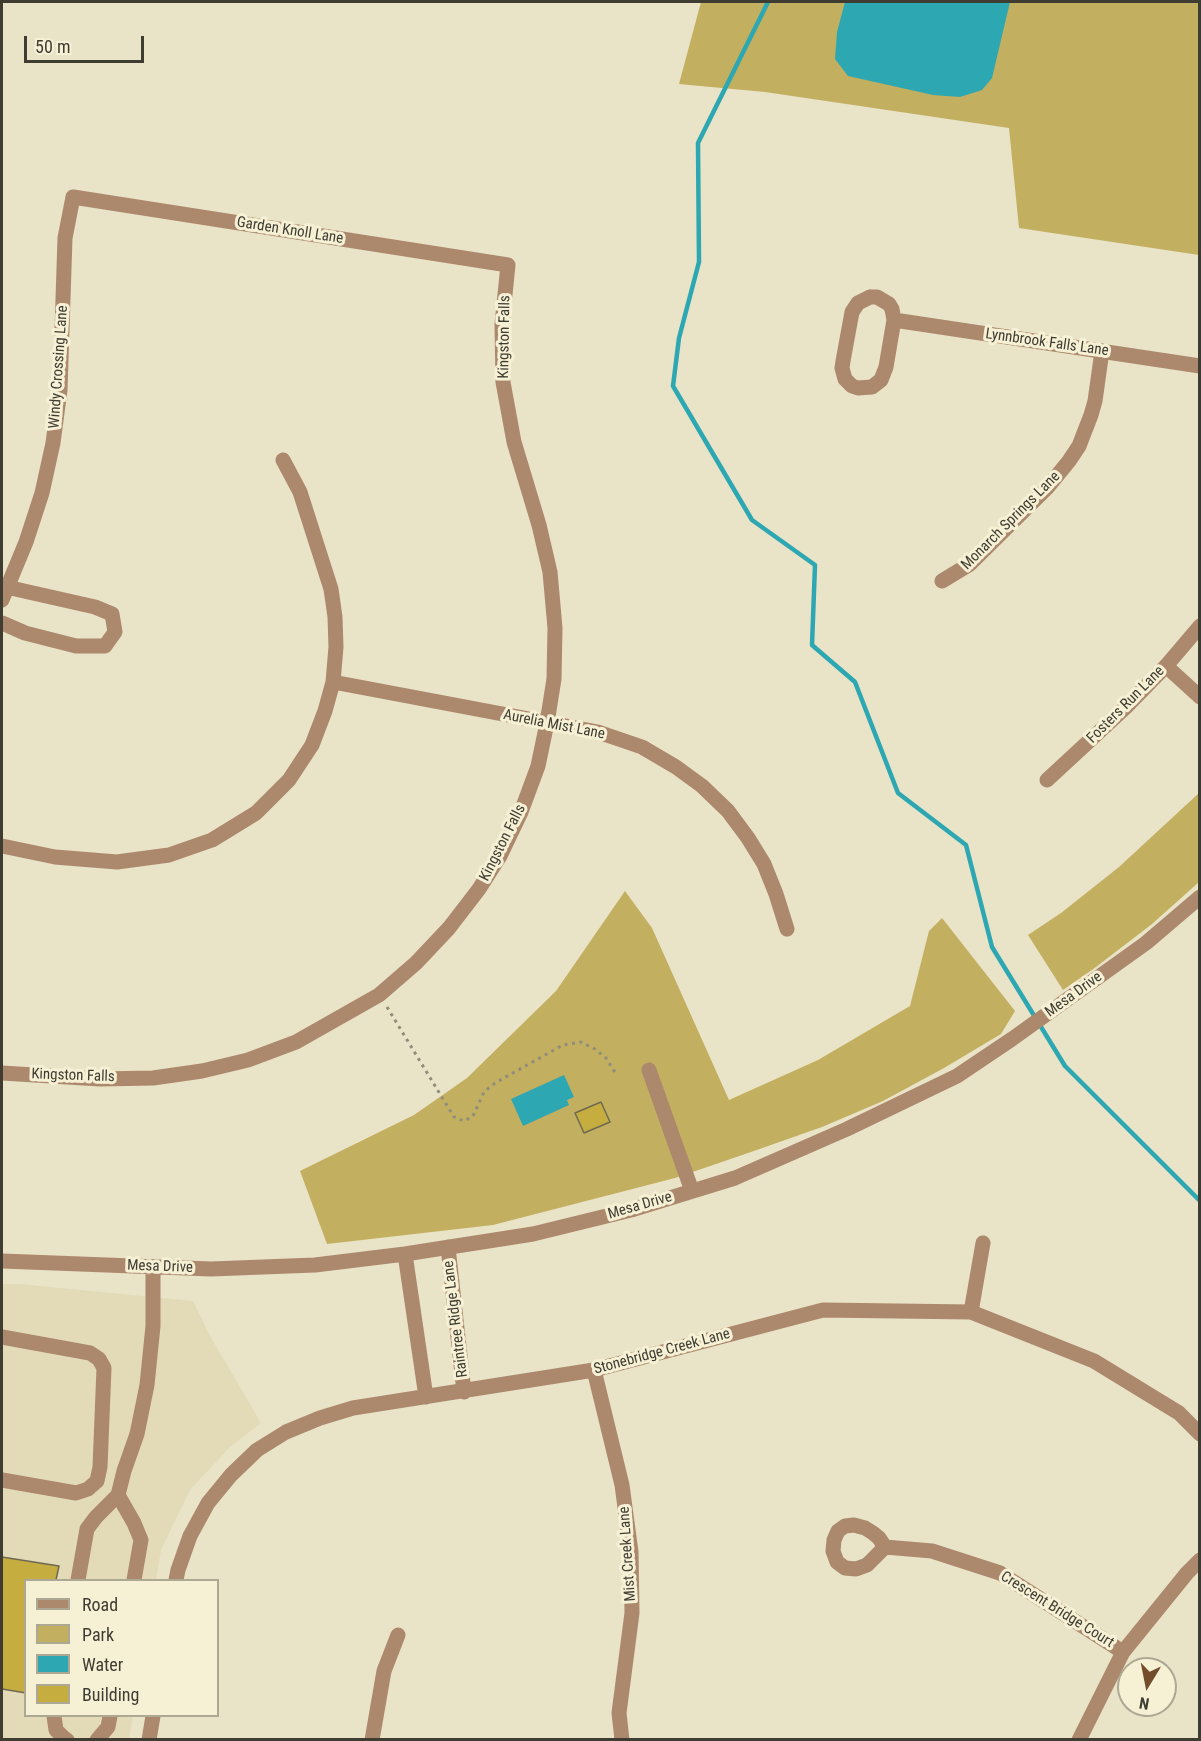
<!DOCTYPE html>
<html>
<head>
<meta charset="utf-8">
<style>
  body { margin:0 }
  #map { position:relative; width:1201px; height:1741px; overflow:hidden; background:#e9e3c8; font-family:"Roboto Condensed",sans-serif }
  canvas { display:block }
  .frame { position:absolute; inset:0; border:3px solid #3f3c32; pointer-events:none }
  .legend { position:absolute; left:24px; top:1579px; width:195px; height:138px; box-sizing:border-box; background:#f6f0d5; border:2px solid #ada894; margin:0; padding:8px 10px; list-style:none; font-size:18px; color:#3f3c32 }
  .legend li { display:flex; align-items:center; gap:12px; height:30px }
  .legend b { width:30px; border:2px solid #ada894 }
  .north { position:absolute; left:1117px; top:1657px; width:60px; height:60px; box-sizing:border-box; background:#f6f0d5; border:2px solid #ada894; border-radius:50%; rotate:190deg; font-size:16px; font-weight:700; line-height:24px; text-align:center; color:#3f3c32 }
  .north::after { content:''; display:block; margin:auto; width:21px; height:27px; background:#744e2a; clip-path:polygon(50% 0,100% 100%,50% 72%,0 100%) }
  .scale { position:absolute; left:24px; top:36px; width:120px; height:27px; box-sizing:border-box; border:3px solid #3f3c32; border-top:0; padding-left:8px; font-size:18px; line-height:21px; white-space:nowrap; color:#3f3c32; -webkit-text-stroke:4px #f6f0d5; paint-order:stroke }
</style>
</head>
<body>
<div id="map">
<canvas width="1201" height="1741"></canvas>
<div class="frame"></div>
<ul class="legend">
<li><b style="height:8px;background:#ac886d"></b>Road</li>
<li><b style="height:16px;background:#c3af60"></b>Park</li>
<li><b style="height:16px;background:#2da7b1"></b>Water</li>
<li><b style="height:16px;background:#c6ad40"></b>Building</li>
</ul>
<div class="north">N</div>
<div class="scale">50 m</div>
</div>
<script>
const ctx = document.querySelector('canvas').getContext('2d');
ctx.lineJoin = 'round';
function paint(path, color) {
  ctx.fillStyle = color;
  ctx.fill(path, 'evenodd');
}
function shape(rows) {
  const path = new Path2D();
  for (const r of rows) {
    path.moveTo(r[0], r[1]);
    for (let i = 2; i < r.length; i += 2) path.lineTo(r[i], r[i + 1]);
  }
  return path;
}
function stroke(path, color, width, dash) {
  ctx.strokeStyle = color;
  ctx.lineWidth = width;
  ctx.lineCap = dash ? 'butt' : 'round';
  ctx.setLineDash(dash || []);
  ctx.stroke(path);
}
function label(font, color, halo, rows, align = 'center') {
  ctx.font = font + ' "Roboto Condensed",sans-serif';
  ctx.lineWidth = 6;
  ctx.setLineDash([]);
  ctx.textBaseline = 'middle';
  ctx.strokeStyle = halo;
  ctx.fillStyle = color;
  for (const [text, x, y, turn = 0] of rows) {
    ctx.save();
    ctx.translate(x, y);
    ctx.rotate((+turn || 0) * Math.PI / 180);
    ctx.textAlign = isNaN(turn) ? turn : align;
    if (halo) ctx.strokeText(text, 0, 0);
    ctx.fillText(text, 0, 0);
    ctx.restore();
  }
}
const built = shape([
  [2,1284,20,1284,193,1301,210,1336,261,1423,230,1447,190,1490,161,1550,156,1580,26,1580,26,1716,133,1716,129,1739,2,1739]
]);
const green = shape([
  [701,2,1199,2,1199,255,1019,228,1009,128,765,92,679,84],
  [1199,793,1199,882,1152,924,1096,967,1063,990,1028,935,1061,913,1119,867],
  [625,891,652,928,729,1100,818,1060,910,1006,929,931,942,918,1015,1011,1001,1034,944,1068,883,1101,822,1127,751,1152,675,1178,493,1225,327,1244,300,1171,414,1115,467,1078,556,991]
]);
const water = shape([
  [845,2,1010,2,992,78,982,90,960,97,933,95,848,76,835,59,837,32],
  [564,1075,574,1097,567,1100,569,1105,523,1126,511,1099]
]);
const stream = shape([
  [768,2,698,143,699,262,679,338,673,386,752,520,815,565,812,645,855,682,898,793,966,845,992,947,1065,1066,1200,1201]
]);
const building = shape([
  [601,1102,610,1122,584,1133,575,1113,601,1102],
  [2,1557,59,1566,56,1580,26,1580,26,1693,2,1689,2,1557]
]);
const path = shape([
  [387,1007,454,1117,464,1121,473,1116,484,1092,495,1083,563,1045,581,1042,595,1049,606,1058,616,1074]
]);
const minor = shape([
  [870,297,877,297,889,304,892,309,894,320,886,367,881,380,872,387,858,388,852,386,845,379,842,368,843,361,852,312,858,303,870,297],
  [894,320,1200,366],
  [942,581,970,564,1047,488,1069,461,1079,446,1091,415,1095,401,1102,351],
  [2,586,95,607,112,614,115,632,105,646,76,646,25,633,2,623],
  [2,600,26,542,42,493,53,443,60,390,65,238,73,197,508,265,502,324,503,382,514,442,539,525,550,572,555,628,554,679,547,723,538,766,521,812,500,856,479,889,449,928,416,963,379,995,296,1042,248,1060,202,1071,153,1078,100,1079,2,1073],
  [1166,666,1200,697],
  [333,682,598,732,642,747,676,767,702,786,728,811,748,838,764,864,776,894,787,929],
  [1047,780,1126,707,1166,666,1200,626],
  [2,846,55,857,117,862,169,855,212,840,256,813,289,780,312,745,325,711,333,682,336,647,335,617,331,589,300,492,283,460],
  [649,1070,692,1191],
  [448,1247,464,1392],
  [405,1254,426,1397],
  [2,1261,211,1269,315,1265,405,1254,533,1234,631,1210,735,1178,847,1129,957,1076,1012,1039,1146,943,1200,897],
  [971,1312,983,1243],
  [2,1337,90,1353,99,1359,104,1368,100,1467,97,1481,88,1489,76,1493,2,1480],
  [594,1370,622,1485,631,1552,632,1613,619,1713,622,1740],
  [118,1495,134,1523,141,1540,134,1580],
  [854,1525,865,1528,873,1533,879,1538,885,1547,867,1565,856,1569,845,1568,837,1562,833,1551,834,1540,838,1531,845,1526,854,1525],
  [885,1547,932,1551,1000,1573,1123,1652],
  [78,1580,87,1529,96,1517,118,1495,124,1471,137,1434,147,1385,153,1326,153,1267],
  [176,1580,178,1570,190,1536,208,1503,231,1475,257,1450,286,1432,320,1418,353,1408,594,1370,823,1310,971,1312,1094,1361,1179,1413,1200,1434],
  [54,1716,56,1730,64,1738,67,1740],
  [97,1740,108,1727,110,1716],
  [149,1740,153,1716],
  [372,1740,384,1671,398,1635],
  [1079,1740,1123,1652,1187,1573,1200,1560]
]);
const streetNames = [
  ["Garden Knoll Lane",290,231,9],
  ["Kingston Falls",505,337,-89],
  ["Lynnbrook Falls Lane",1047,343,8],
  ["Windy Crossing Lane",59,367,-86],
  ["Monarch Springs Lane",1011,521,-45],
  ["Fosters Run Lane",1126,705,-45],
  ["Aurelia Mist Lane",554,725,11],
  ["Kingston Falls",503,843,-63],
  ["Mesa Drive",1074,995,-36],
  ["Kingston Falls",73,1076,2],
  ["Mesa Drive",640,1206,-16],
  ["Mesa Drive",160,1267,2],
  ["Raintree Ridge Lane",456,1319,-97],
  ["Stonebridge Creek Lane",662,1352,-15],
  ["Mist Creek Lane",628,1554,-94],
  ["Crescent Bridge Court",1057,1610,32]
];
paint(built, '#e3dab8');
paint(green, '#c3af60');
paint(water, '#2da7b1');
stroke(stream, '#2da7b1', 4.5);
paint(building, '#c6ad40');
stroke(building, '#6e6951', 1.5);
stroke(path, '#918d7b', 3, [3, 4.5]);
stroke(minor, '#ac886d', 15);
label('15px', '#3f3c32', '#f6f0d5', streetNames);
</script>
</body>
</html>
